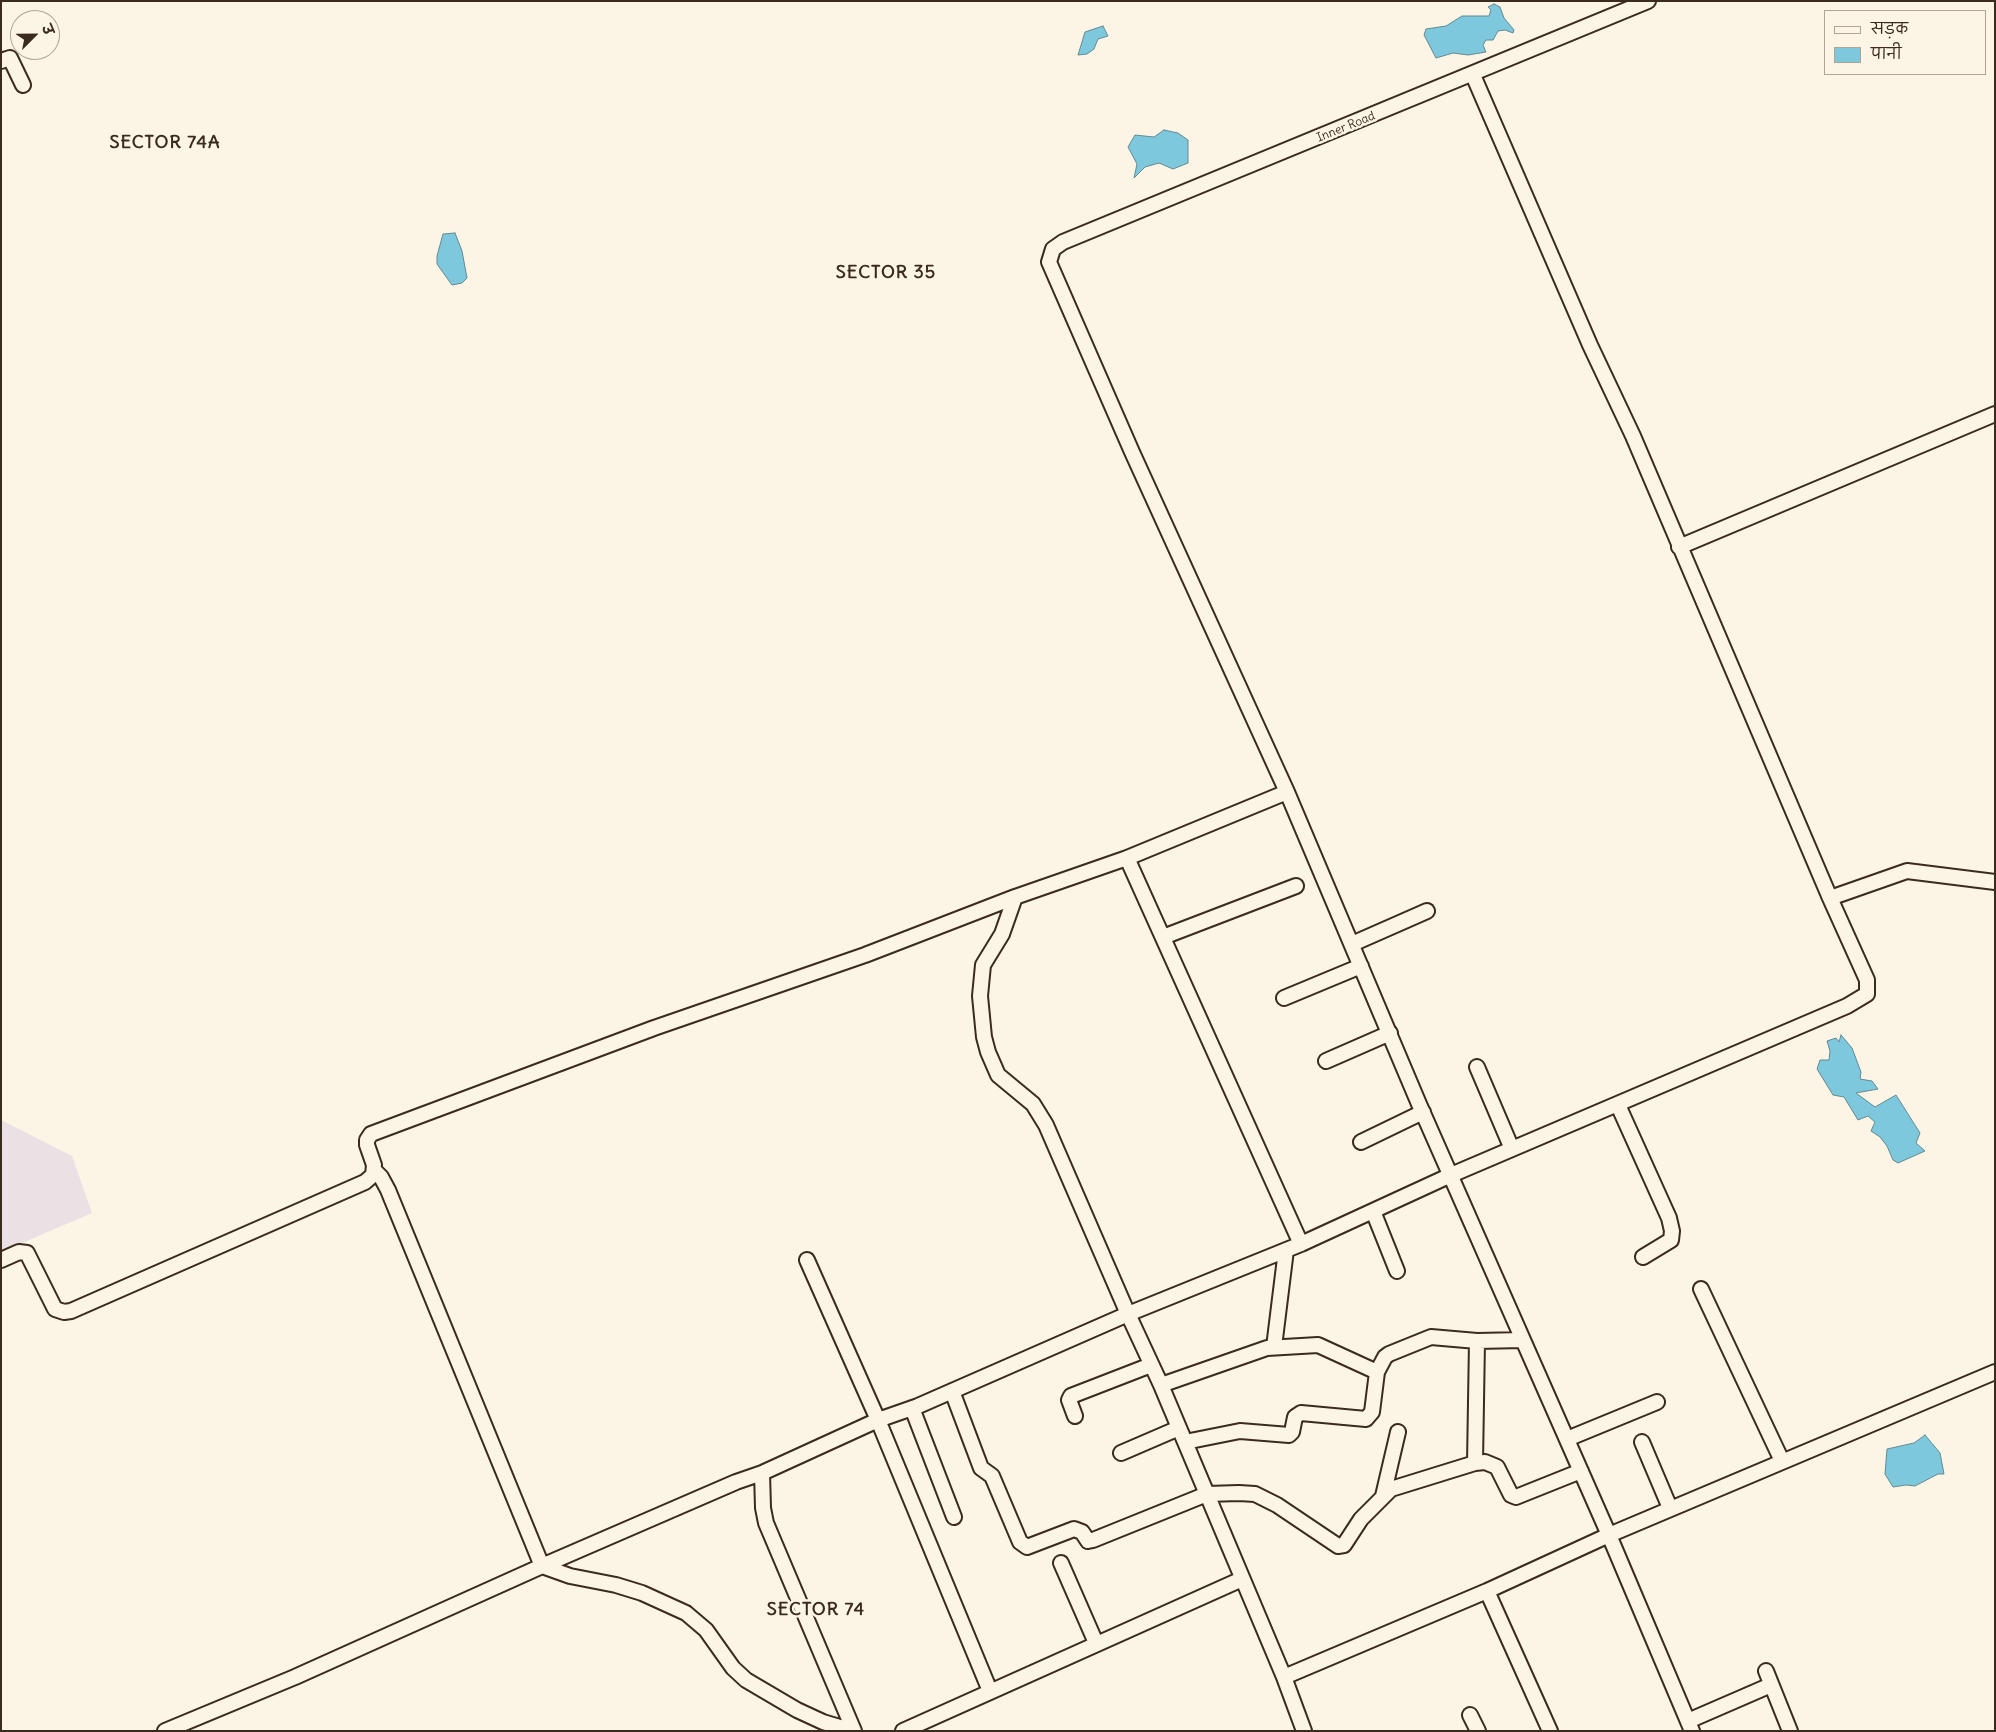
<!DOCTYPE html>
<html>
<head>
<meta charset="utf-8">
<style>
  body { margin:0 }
  #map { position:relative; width:1996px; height:1732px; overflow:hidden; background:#fcf5e5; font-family:Delius,"Playpen Sans Deva",sans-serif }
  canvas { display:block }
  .frame { position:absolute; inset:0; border:2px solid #3b2a1e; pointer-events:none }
  .legend { position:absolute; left:1824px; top:10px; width:162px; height:65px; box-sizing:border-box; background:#fcf5e5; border:1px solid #afa495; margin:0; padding:6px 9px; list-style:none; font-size:15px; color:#3b2a1e }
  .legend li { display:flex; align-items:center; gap:10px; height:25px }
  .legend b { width:25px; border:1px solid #afa495 }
  .north { position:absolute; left:10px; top:10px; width:50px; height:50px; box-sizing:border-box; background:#fcf5e5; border:1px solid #afa495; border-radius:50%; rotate:67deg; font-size:14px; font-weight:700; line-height:20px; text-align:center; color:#3b2a1e }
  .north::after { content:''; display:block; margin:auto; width:18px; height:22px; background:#3b2a1e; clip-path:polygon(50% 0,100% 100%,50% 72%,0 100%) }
</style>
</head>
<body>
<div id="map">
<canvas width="1996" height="1732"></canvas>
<div class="frame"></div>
<ul class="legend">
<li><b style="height:6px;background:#fcf5e5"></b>सड़क</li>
<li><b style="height:14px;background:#7dc8dd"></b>पानी</li>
</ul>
<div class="north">उ</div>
</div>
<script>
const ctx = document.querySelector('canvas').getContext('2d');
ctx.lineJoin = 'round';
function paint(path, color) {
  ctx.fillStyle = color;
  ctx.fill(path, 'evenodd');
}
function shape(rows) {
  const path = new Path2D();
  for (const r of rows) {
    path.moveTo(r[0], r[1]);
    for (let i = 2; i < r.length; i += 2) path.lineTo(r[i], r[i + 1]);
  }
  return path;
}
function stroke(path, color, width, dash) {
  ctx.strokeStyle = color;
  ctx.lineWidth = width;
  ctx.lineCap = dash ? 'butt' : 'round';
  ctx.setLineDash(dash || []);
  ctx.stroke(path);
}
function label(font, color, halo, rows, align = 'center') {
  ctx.font = font + ' Delius,sans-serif';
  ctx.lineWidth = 5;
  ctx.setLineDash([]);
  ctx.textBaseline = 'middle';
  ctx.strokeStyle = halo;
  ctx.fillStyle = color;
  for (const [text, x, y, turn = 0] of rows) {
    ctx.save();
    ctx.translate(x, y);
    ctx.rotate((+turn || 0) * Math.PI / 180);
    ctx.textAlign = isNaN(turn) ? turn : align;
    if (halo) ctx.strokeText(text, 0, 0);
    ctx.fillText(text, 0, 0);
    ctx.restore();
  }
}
const built = shape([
  [1,1120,72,1156,92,1213,1,1252]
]);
const water = shape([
  [1494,4,1500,7,1504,18,1514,30,1513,33,1505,30,1498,31,1493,40,1486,40,1483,45,1486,52,1468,55,1453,53,1436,58,1424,35,1426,29,1446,26,1462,16,1489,16,1491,10,1488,7,1494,4],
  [1103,26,1108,36,1098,39,1094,49,1087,54,1078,55,1085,32,1103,26],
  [1164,130,1178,133,1188,140,1188,163,1173,169,1159,163,1145,167,1134,178,1137,164,1128,147,1135,135,1154,137,1164,130],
  [455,233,462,251,467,278,462,283,452,285,437,264,437,256,443,234,455,233],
  [1841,1035,1852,1048,1861,1072,1860,1079,1872,1081,1878,1089,1856,1093,1875,1107,1896,1095,1920,1133,1916,1143,1925,1151,1898,1163,1893,1160,1887,1146,1880,1137,1871,1131,1875,1122,1868,1116,1858,1120,1844,1097,1833,1095,1817,1069,1820,1060,1829,1060,1830,1051,1827,1041,1836,1038,1839,1042,1841,1035],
  [1925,1435,1940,1453,1944,1474,1938,1474,1915,1486,1906,1485,1893,1487,1885,1474,1887,1449,1914,1443,1925,1435]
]);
const minor = shape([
  [1648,1,1063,242,1053,249,1049,262,1132,452,1287,792,1419,1104,1609,1535,1692,1731],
  [1,61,10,58,23,85],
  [1679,547,1995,414],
  [1127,858,1301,1244],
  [1015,897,1002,934,983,965,980,996,984,1037,988,1052,998,1075,1033,1104,1046,1125,1128,1314,1161,1385,1284,1677,1304,1731],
  [1830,898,1907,871,1995,882],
  [1163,937,1296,886],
  [1352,944,1427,911],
  [1284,998,1361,966],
  [1326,1061,1390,1033],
  [1477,1067,1512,1149],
  [1618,1105,1669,1218,1672,1231,1671,1240,1643,1257],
  [1361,1142,1423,1112],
  [374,1170,381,1177,388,1190,542,1566,570,1576,616,1585,642,1593,686,1613,706,1630,733,1668,746,1680,797,1710,823,1722,853,1731],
  [1373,1211,1397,1271],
  [1,1260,19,1252,27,1253,55,1309,64,1312,71,1311,365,1182,373,1175,374,1165,367,1145,367,1140,371,1134,654,1028,865,955,1015,897,1127,858,1287,792],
  [807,1260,878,1420,990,1691],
  [1701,1289,1782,1461],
  [1274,1347,1286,1250],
  [1161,1385,1267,1348,1318,1345,1377,1372,1385,1357,1389,1354,1431,1337,1477,1341,1523,1340],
  [952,1391,981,1468,992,1476,1020,1542,1027,1547,1074,1529,1082,1532,1088,1541,1093,1540,1207,1494,1239,1493,1255,1494,1277,1505,1338,1546,1344,1545,1361,1519,1391,1489,1475,1463,1485,1462,1497,1467,1511,1495,1516,1497,1581,1471],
  [912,1408,954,1517],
  [1075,1416,1069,1400,1071,1396,1151,1365],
  [1567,1439,1657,1402],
  [1185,1442,1240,1431,1289,1435,1292,1432,1295,1417,1301,1413,1366,1419,1372,1412,1377,1372],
  [1642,1442,1670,1508],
  [1121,1453,1179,1428],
  [1475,1463,1477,1341],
  [762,1473,763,1508,766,1523,854,1731],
  [1383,1496,1398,1432],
  [1061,1563,1096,1643],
  [1487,1591,1550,1731],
  [1766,1671,1790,1731],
  [1284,1677,1487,1591,1609,1535,1995,1372],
  [1470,1715,1478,1731],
  [1688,1721,1771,1685],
  [165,1731,295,1677,542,1566,736,1482,762,1473,878,1420,918,1406,1128,1314,1301,1244,1451,1175,1847,1006,1867,994,1867,980,1830,898,1633,436,1590,345,1473,75],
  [903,1731,1242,1579]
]);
const streetNames = [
  ["Inner Road",1346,127,-22]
];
const districtNames = [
  ["SECTOR 74A",165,143],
  ["SECTOR 35",886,273],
  ["SECTOR 74",816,1610]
];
paint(built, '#ebe0e3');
paint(water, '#7dc8dd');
stroke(water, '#638991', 1);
stroke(minor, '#3b2a1e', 18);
stroke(minor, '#fcf5e5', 14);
label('12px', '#3b2a1e', '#fcf5e5', streetNames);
ctx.letterSpacing = '1px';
label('bold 18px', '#3b2a1e', '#fcf5e5', districtNames);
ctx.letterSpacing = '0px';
</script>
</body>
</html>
